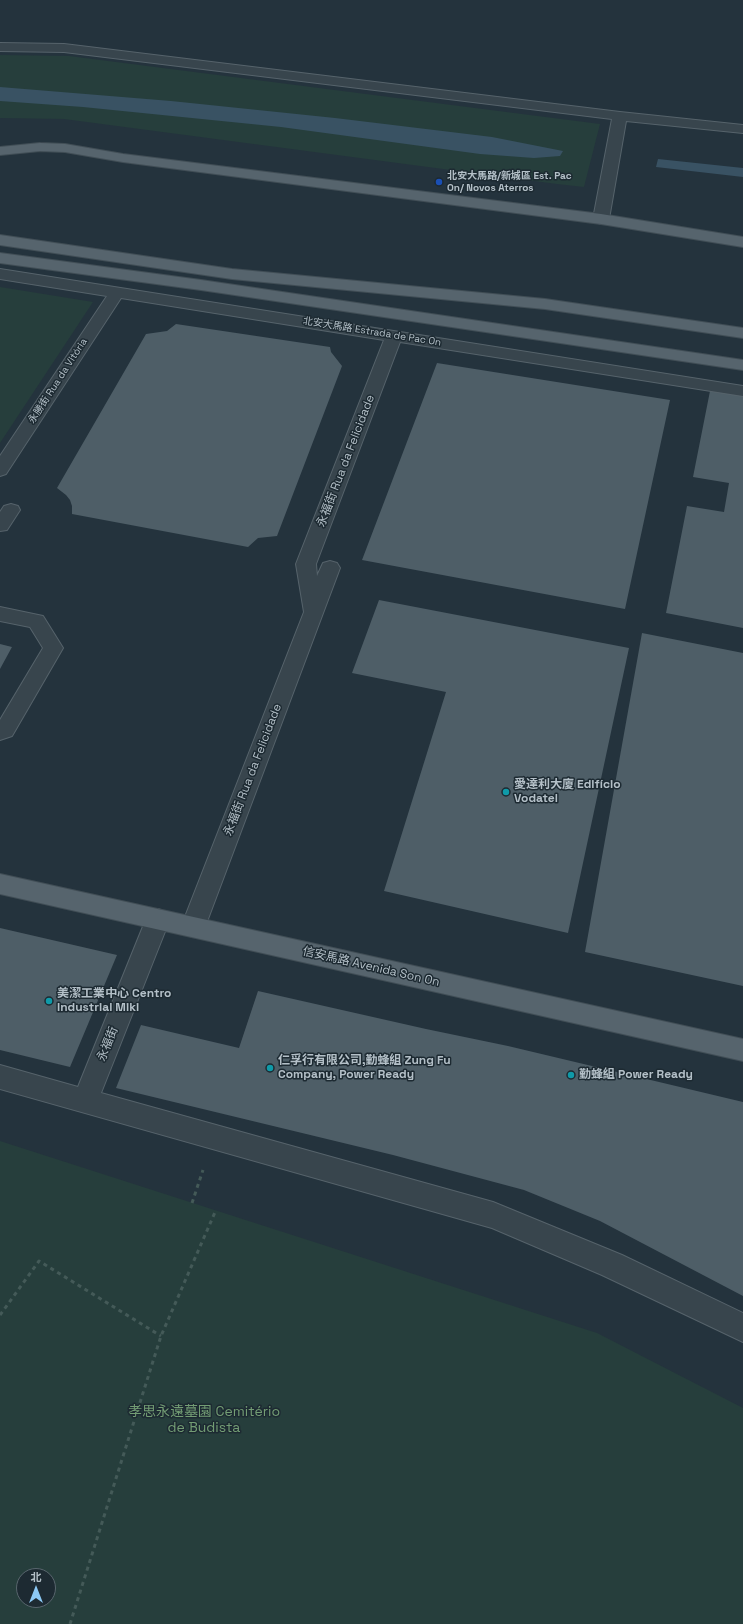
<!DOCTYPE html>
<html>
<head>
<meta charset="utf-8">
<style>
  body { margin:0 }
  #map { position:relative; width:743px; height:1624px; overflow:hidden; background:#24333d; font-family:"Space Grotesk","Noto Sans SC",sans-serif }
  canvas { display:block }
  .north { position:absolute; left:16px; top:1568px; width:40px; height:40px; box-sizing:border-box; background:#1d2a32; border:1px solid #59666e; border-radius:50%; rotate:0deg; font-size:11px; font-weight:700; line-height:16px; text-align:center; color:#b4c0c8 }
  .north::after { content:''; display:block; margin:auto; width:14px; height:18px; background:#8cc9f5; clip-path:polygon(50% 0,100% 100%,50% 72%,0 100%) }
</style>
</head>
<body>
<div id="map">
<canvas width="743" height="1624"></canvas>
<div class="north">北</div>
</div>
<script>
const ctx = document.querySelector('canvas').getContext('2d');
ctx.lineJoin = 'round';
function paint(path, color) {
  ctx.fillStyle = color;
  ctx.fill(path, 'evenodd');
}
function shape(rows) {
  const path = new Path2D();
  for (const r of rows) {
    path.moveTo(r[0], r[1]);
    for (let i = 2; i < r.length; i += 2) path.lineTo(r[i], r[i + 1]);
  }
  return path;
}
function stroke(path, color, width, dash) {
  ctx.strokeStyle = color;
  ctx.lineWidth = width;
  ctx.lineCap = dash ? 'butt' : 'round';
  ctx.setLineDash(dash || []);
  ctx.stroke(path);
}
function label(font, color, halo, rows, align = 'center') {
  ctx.font = font + ' "Space Grotesk","Noto Sans SC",sans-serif';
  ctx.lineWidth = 3;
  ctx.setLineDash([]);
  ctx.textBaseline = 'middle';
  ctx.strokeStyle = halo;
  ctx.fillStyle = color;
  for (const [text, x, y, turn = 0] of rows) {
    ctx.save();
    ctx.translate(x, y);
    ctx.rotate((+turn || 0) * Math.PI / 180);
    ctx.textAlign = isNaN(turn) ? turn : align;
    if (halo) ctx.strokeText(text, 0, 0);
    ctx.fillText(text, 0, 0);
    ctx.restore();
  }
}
const green = shape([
  [0,55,69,56,600,124,584,187,557,184,64,119,0,118],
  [0,287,93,302,0,443],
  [0,1141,597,1333,743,1408,743,1624,0,1624],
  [24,1576,48,1576,48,1600,24,1600]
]);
const water = shape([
  [0,87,171,101,335,118,492,137,563,151,560,156,534,158,480,154,281,127,83,107,0,101],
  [658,159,743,168,743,177,656,167]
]);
const building = shape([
  [176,324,330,347,331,352,342,366,277,536,258,538,248,547,72,514,72,506,70,500,66,495,57,488,146,334,167,331],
  [437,363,670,400,625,609,362,560],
  [710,391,743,396,743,628,666,613,687,506,724,512,729,483,693,477],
  [379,600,629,648,568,933,384,891,446,692,352,673],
  [642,633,743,653,743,986,585,952],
  [0,644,12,647,0,669],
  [0,928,117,955,70,1067,0,1050],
  [258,991,426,1029,508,1046,743,1102,743,1296,600,1221,524,1190,393,1155,116,1088,141,1025,239,1048]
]);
const path = shape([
  [192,1203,203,1170],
  [0,1315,39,1261,161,1336],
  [70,1624,161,1336,216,1210]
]);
const minor = shape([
  [0,43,64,44,620,112,743,125,743,133,626,121,609,219,606,222,601,224,596,222,593,219,612,119,64,52,0,51,0,43],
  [0,269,743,386,743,396,400,342,316,564,317,576,323,563,330,561,337,563,340,568,205,927,201,934,193,937,185,934,181,927,304,612,296,564,384,340,121,298,6,474,0,476,0,456,107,296,0,279,0,269],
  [11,504,18,506,20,510,7,530,0,531,0,512,4,506,11,504],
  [0,607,43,616,63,648,12,736,0,740,0,720,43,648,30,627,0,621,0,607],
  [158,909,166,912,170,919,101,1093,493,1202,622,1255,743,1313,743,1342,602,1275,492,1228,0,1089,0,1065,78,1087,146,919,150,912,158,909]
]);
const major = shape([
  [40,143,65,144,123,154,601,214,743,237,743,247,601,224,123,162,65,152,40,151,0,155,0,147,40,143],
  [0,235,232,269,545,299,743,328,743,338,545,309,232,279,0,245,0,235],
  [0,253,201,280,743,360,743,370,201,290,0,263,0,253],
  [0,874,743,1039,743,1061,0,894,0,874]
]);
const markers = [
  [439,182,4,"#1a4fb4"],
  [506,792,4,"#0f9aa8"],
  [49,1001,4,"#0f9aa8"],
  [270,1068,4,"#0f9aa8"],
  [571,1075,4,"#0f9aa8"]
];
const farPoinames = [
  ["北安大馬路/新城區 Est. Pac",447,176],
  ["On/ Novos Aterros",447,188]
];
const farStreetnames = [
  ["北安大馬路 Estrada de Pac On",372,332,9],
  ["永勝街 Rua da Vitória",58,381,-57]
];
const streetNames = [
  ["永福街 Rua da Felicidade",346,461,-69],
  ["永福街 Rua da Felicidade",253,770,-69],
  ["信安馬路 Avenida Son On",371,967,13],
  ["永福街",108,1044,-68]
];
const poiNames = [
  ["愛達利大廈 Edifício",514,785],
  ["Vodatel",514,799],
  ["美潔工業中心 Centro",57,994],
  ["Industrial Miki",57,1008],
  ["仁孚行有限公司,勤蜂組 Zung Fu",278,1061],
  ["Company, Power Ready",278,1075],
  ["勤蜂組 Power Ready",579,1075]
];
const nearParknames = [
  ["孝思永遠墓園 Cemitério",204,1412],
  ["de Budista",204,1428]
];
paint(green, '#263e3c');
paint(water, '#395263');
paint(building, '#4e5e67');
stroke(minor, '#56636b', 2);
stroke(major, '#414e56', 2);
stroke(path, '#445a58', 3, [4, 4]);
paint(minor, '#38454d');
paint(major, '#56646d');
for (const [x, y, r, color] of markers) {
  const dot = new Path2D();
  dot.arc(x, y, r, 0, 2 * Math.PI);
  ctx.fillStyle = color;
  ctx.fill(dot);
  stroke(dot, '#1d2a32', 1.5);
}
label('bold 10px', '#b4c0c8', '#1d2a32', farPoinames, 'left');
label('10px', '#b4c0c8', '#1d2a32', farStreetnames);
label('12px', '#b4c0c8', '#1d2a32', streetNames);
label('bold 12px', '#b4c0c8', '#1d2a32', poiNames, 'left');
label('14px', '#739d74', '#1d2a32', nearParknames);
</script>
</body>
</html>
